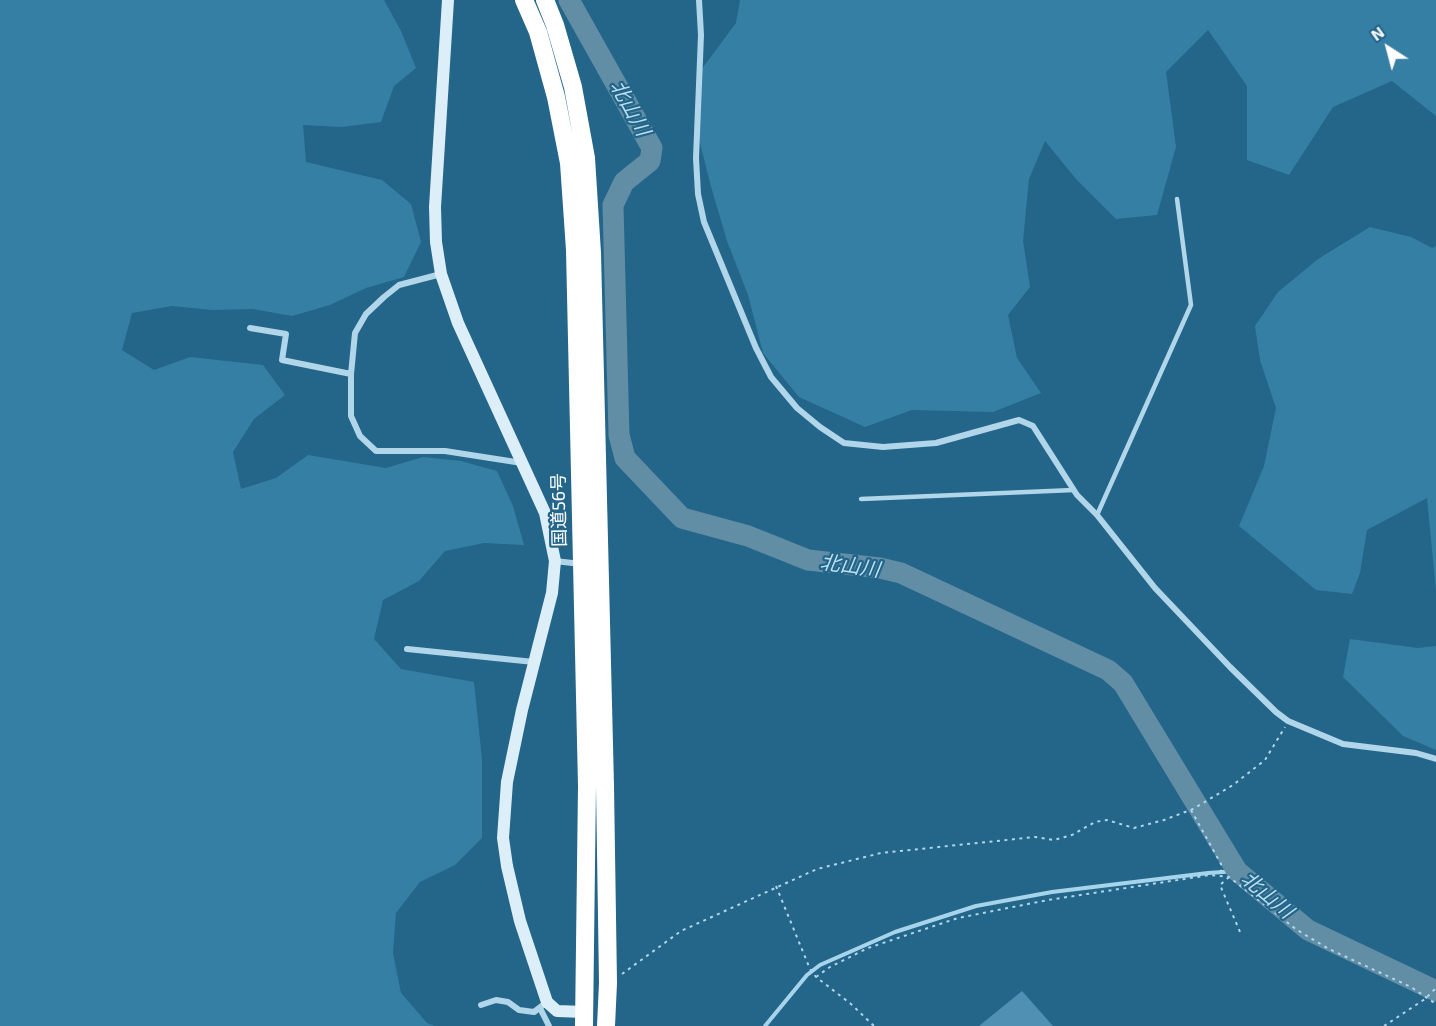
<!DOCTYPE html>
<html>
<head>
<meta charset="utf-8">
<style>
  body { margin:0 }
  #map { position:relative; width:1436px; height:1026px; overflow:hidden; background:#24658a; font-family:"Exo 2",sans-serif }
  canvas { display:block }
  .north { position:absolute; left:1358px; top:18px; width:60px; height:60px; -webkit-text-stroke:4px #24658a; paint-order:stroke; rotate:324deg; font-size:16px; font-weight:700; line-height:24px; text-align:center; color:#fff }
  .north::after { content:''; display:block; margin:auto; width:21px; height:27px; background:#fff; clip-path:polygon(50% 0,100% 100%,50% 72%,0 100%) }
</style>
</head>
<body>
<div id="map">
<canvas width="1436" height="1026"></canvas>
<div class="north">N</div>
</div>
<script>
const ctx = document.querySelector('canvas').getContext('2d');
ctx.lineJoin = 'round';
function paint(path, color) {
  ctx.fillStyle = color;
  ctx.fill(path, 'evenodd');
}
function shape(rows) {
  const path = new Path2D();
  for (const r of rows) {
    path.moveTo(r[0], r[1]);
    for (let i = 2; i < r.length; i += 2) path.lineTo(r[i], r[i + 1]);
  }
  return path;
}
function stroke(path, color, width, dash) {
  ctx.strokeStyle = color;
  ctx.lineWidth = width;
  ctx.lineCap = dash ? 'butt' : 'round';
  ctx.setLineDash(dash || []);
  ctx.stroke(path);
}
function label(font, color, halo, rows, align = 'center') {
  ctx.font = font + ' "Exo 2","Noto Sans JP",sans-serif';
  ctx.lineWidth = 4.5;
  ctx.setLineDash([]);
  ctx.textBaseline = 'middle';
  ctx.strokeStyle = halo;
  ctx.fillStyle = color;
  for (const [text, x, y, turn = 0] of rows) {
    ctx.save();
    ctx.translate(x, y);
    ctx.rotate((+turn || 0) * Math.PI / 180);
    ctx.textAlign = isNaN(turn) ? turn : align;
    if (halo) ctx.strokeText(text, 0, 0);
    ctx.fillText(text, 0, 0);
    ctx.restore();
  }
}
const green = shape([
  [0,0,384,0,401,31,416,68,394,86,381,122,342,127,303,125,306,162,382,180,411,204,421,242,404,277,366,288,330,305,292,316,253,309,212,310,172,306,132,313,122,350,154,370,190,357,263,365,285,395,254,419,233,452,241,489,276,478,308,455,386,468,423,457,461,461,497,471,513,506,524,545,484,543,445,551,419,581,383,600,374,639,401,669,474,682,482,759,482,838,455,865,420,882,396,913,393,953,401,993,427,1023,435,1026,0,1026],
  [740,0,1436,0,1436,116,1392,81,1333,107,1289,175,1247,160,1247,86,1208,30,1166,72,1176,147,1157,215,1116,219,1076,179,1045,141,1029,179,1023,241,1030,287,1008,315,1017,358,1041,393,993,412,912,410,865,427,799,397,763,353,748,295,727,241,710,183,698,135,701,70,736,23],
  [1370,227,1411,237,1432,248,1436,246,1436,591,1427,498,1367,530,1360,573,1352,594,1316,590,1239,526,1264,466,1276,408,1260,360,1255,326,1278,292,1318,259],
  [1350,639,1418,648,1436,646,1436,750,1403,736,1343,677]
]);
const stream = shape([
  [765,1026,807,975,820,965,895,932,976,906,1052,892,1208,873,1237,871]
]);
const river = shape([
  [569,0,652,148,650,161,624,182,613,205,619,435,625,458,682,518,748,536,808,560,880,568,901,573,1108,670,1123,683,1237,871,1308,930,1436,991]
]);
const building = shape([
  [1022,991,1053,1026,979,1026]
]);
const path = shape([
  [1191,810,1221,864,1221,875],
  [1229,877,1220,885,1240,932],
  [776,886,810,969,816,977,851,1004,874,1026],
  [622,974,681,931,817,869,881,853,1035,837,1054,840,1072,835,1095,822,1107,820,1134,828,1164,820,1193,809,1233,785,1265,760,1285,727],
  [816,977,830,967,868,948,958,918,1048,900,1210,875,1229,877,1297,930,1329,949,1411,987,1436,1004],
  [1384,1026,1425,999,1436,988]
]);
const lane = shape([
  [861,499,1074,490],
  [1097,515,1191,305,1177,199]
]);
const street = shape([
  [699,0,701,35,696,158,698,194,704,222,756,348,771,377,797,408,820,427,844,443,883,447,936,443,1019,420,1033,426,1077,495,1097,515,1155,588,1230,667,1276,712,1288,721,1343,744,1416,753,1436,759],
  [441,274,399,285,384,297,366,314,355,333,351,374,351,416,360,436,376,451,445,451,522,463],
  [250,328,286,334,282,360,351,374],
  [555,561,581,564],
  [407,649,534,662],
  [481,1005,496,1000,508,1002,519,1010,534,1012,547,1002],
  [540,1008,549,1026]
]);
const secondary = shape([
  [448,0,435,207,436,242,441,274,458,323,545,513,555,561,552,593,522,710,507,782,503,838,507,866,520,921,547,1002,557,1011,585,1012]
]);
const highway = shape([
  [524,0,538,32,556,97,569,163,575,250,587,786,584,1026],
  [545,0,555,25,573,87,586,158,592,253,605,786,608,983,606,1026]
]);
const streetNames = [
  ["国道56号",559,510,-91]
];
const waterNames = [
  ["北山川",630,108,61],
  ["北山川",850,566,8],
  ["北山川",1267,895,40]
];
paint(green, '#357fa5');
stroke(stream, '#a6d4eb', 4);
stroke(river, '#618da5', 21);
paint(building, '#5090b3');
stroke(path, '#b1d6ea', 2, [3, 4.5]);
stroke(lane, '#b1d6ea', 4.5);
stroke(street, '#b1d6ea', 6);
stroke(secondary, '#dceef8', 12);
stroke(highway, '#fff', 18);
label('18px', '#fff', '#24658a', streetNames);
label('italic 20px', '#bddff1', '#24658a', waterNames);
</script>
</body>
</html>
